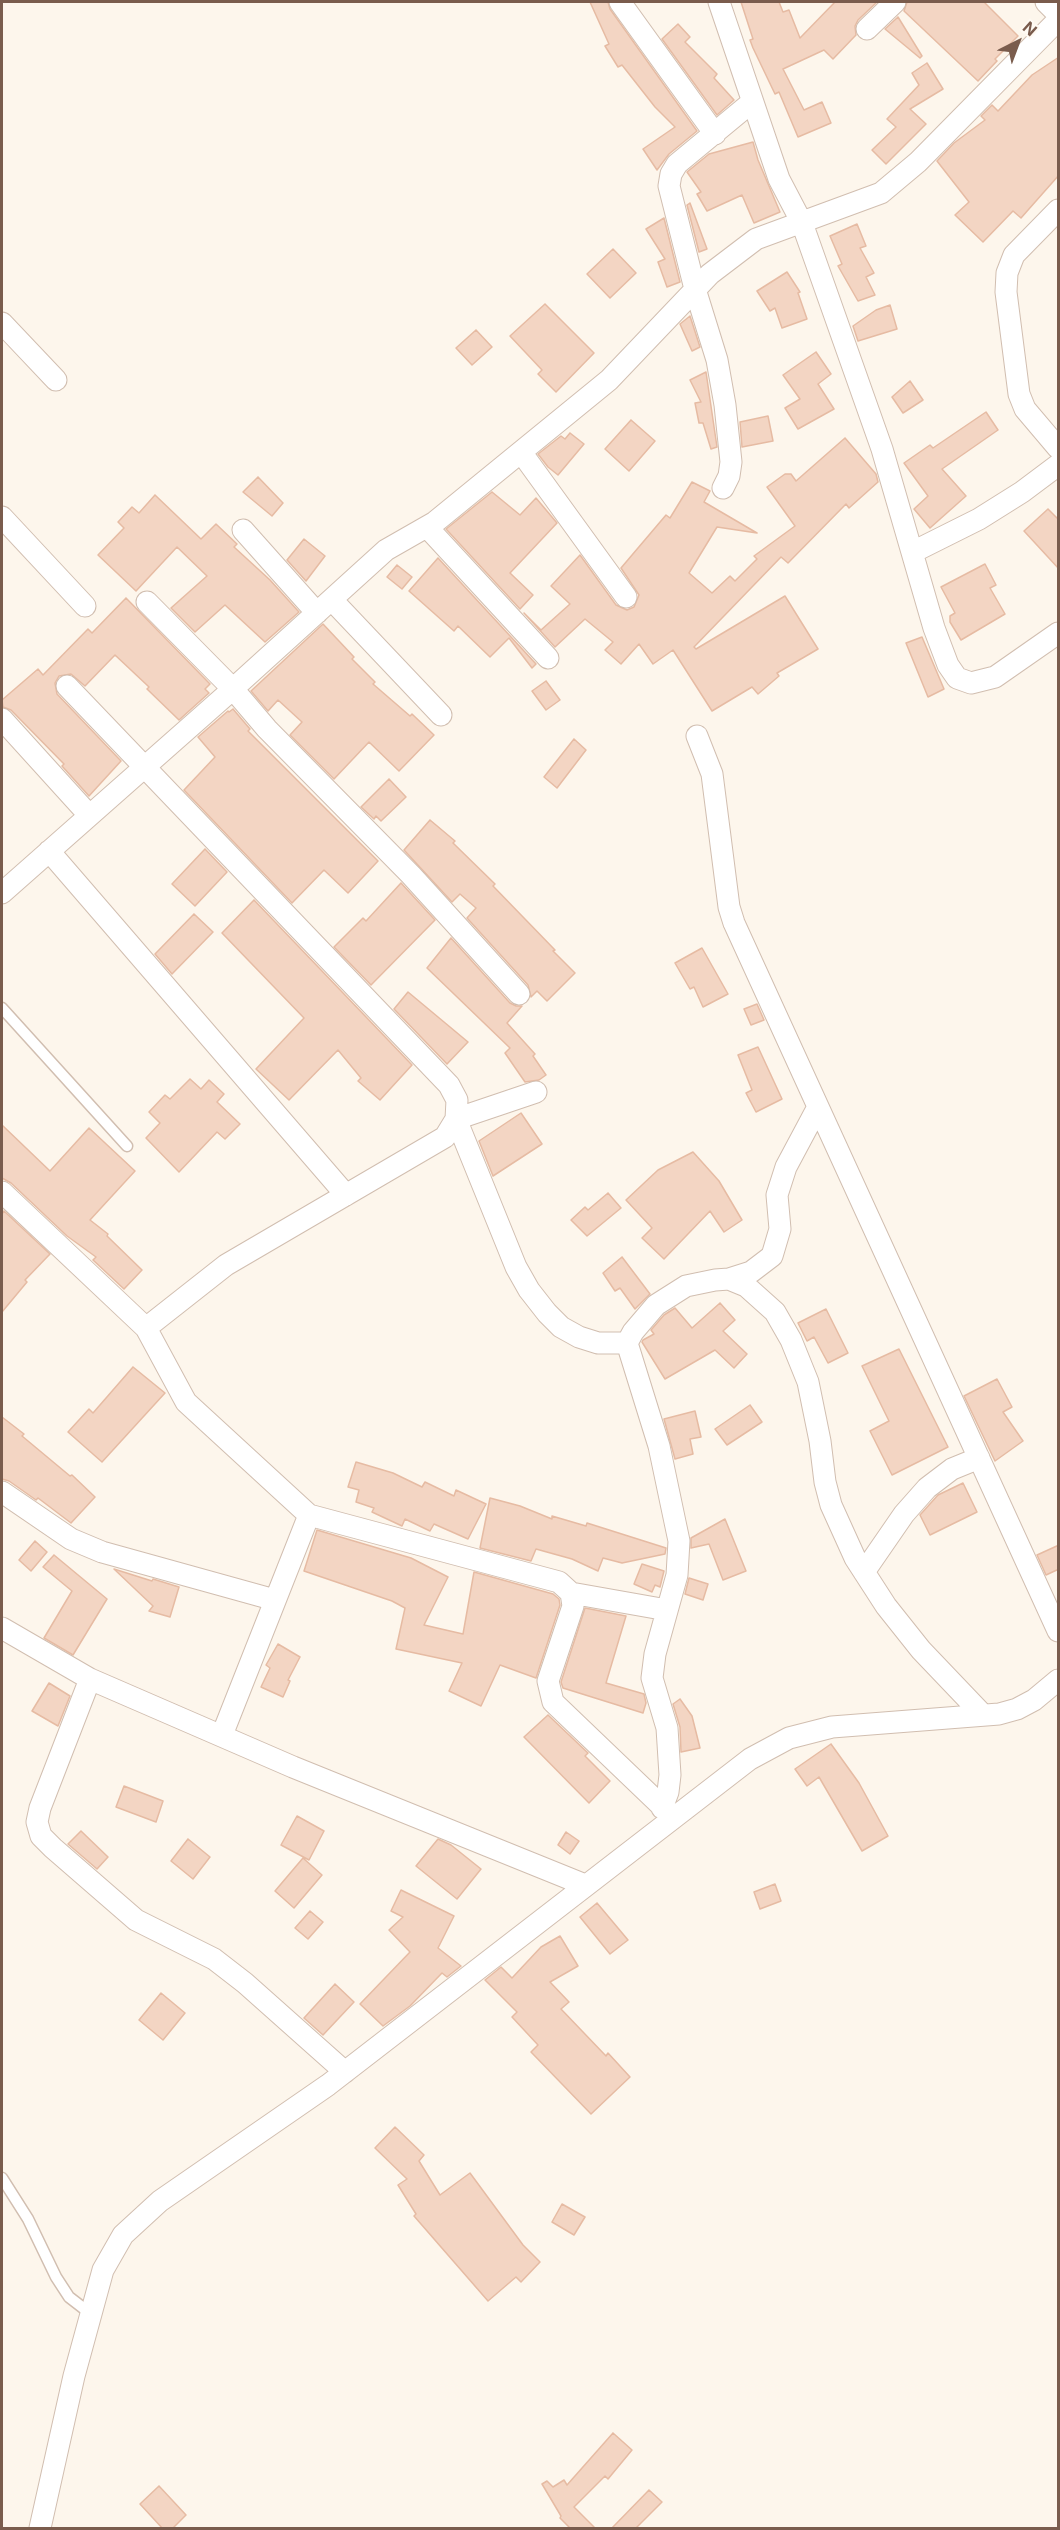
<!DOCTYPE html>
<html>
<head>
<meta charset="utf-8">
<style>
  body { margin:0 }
  #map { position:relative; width:1060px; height:2530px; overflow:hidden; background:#fdf6ec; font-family:Inter,sans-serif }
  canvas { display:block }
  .frame { position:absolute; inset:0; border:3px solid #7a5c4d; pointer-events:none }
  .north { position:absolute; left:988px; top:12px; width:60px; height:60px; -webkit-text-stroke:4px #fffaf3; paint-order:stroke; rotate:42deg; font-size:16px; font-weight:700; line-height:24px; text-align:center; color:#7a5c4d }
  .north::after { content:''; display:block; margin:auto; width:21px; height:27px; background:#7a5c4d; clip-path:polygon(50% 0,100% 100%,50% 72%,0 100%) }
</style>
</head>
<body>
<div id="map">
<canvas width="1060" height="2530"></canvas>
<div class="frame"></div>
<div class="north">N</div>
</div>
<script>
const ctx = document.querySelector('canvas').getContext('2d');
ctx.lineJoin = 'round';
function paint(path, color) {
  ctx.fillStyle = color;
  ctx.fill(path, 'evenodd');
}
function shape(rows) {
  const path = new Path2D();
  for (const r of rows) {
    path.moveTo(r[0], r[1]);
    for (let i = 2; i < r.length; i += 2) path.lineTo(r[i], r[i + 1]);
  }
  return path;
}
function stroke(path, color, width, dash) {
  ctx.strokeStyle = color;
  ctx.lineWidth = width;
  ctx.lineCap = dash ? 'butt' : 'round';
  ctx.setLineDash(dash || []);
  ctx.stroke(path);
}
const building = shape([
  [590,2,608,2,610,9,697,131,669,154,657,170,643,149,675,127,655,107,622,65,618,67,605,46,609,44,590,2],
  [741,2,779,2,783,12,789,10,800,38,835,2,877,2,858,20,855,26,856,35,833,59,824,50,783,69,804,110,822,102,831,123,798,137,779,92,775,94,753,48,750,40,753,39,741,2],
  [907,2,984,2,1018,36,995,59,997,61,978,81,904,11,907,2],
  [898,17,922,56,920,58,885,29,898,17],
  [678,24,690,37,685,42,717,74,714,78,734,100,717,115,662,39,678,24],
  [1059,57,1059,175,1021,218,1013,211,983,242,955,215,969,202,937,161,954,143,985,120,981,116,992,105,998,111,1032,75,1059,57],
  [927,63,943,89,910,109,926,124,886,164,872,150,896,127,887,119,919,85,912,73,927,63],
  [753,142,758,160,780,212,754,223,742,195,707,211,697,194,701,192,687,172,709,154,753,142],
  [690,203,707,249,699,252,687,205,690,203],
  [664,218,680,282,667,287,658,262,665,259,646,229,664,218],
  [857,224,866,246,860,248,874,273,866,277,875,295,858,301,838,266,842,264,830,236,857,224],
  [613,249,636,273,610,298,587,274,613,249],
  [787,272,800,292,798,293,807,319,782,328,775,308,770,311,757,291,787,272],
  [545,304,594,353,556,392,538,374,542,370,510,336,545,304],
  [890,305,897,329,858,341,853,326,876,310,890,305],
  [690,316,700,347,692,351,680,324,690,316],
  [476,330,492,347,472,365,456,348,476,330],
  [816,352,831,374,818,384,834,409,798,429,785,408,800,399,783,375,816,352],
  [706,372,717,447,711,449,703,423,699,423,695,403,701,402,690,380,706,372],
  [910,381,923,400,903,413,892,397,910,381],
  [986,412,998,430,942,469,966,496,930,528,914,509,928,496,904,463,930,445,933,448,986,412],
  [768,416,773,441,742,447,740,422,768,416],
  [631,420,655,441,629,471,605,449,631,420],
  [570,433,584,444,558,475,548,467,538,454,561,436,565,439,570,433],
  [845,438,876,474,878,482,849,508,846,504,788,563,781,557,694,647,696,649,785,596,818,649,777,673,779,676,758,694,752,687,712,711,673,650,653,664,639,644,621,664,605,650,613,642,585,619,555,647,524,613,541,630,570,604,551,586,580,555,616,605,627,610,634,607,639,595,621,568,666,515,670,518,692,482,710,491,704,502,757,533,717,527,689,573,712,593,730,576,735,581,757,559,754,556,795,526,767,487,785,474,791,474,796,481,845,438],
  [258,477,283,503,272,516,243,492,258,477],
  [492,492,520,515,536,498,557,523,510,573,533,595,520,609,446,529,492,492],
  [155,495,201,539,216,524,237,544,234,547,270,580,299,612,265,642,225,605,195,632,171,608,207,576,177,547,136,591,98,555,124,528,118,522,132,507,139,513,155,495],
  [1048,509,1059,520,1059,569,1024,531,1048,509],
  [304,539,325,556,306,581,287,560,304,539],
  [438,558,536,664,532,668,509,638,490,657,458,626,454,631,409,591,438,558],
  [985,564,996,585,990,588,1005,614,961,640,950,622,950,616,955,613,941,587,985,564],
  [397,565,412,577,402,589,387,577,397,565],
  [126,598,210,684,205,689,209,693,179,720,147,689,149,687,115,655,85,686,71,674,59,676,55,683,57,694,121,761,89,796,62,766,64,764,11,710,3,707,2,700,38,669,43,675,88,629,92,633,126,598],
  [323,624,354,657,352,659,375,682,373,684,410,716,412,714,434,735,399,771,369,742,334,779,290,735,302,722,278,700,268,711,251,691,323,624],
  [922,637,944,689,928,697,906,643,922,637],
  [546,681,560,700,546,710,532,691,546,681],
  [233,709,250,729,248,731,378,861,348,893,324,870,292,903,184,790,215,757,198,737,228,711,229,712,233,709],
  [574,739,586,750,557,788,544,777,574,739],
  [389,779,406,797,381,821,376,816,374,819,361,807,389,779],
  [430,820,455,841,453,843,495,884,493,886,555,950,553,951,575,973,547,1001,537,991,531,997,528,985,467,918,476,908,460,894,452,902,404,850,430,820],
  [205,849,227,872,195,906,172,884,205,849],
  [401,883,435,920,371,985,334,947,363,918,366,921,401,883],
  [254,900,412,1065,380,1100,358,1081,361,1078,338,1050,289,1100,256,1069,304,1018,222,933,254,900],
  [194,914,213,932,172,974,155,954,194,914],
  [451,938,510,1003,516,1006,522,1006,507,1023,535,1054,533,1056,546,1075,539,1080,525,1082,505,1053,510,1048,427,968,451,938],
  [702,948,728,994,703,1007,694,987,690,989,675,963,702,948],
  [408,992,468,1042,447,1064,394,1009,408,992],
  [757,1004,764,1020,751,1025,744,1009,757,1004],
  [758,1047,782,1099,756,1112,746,1093,752,1090,738,1055,758,1047],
  [190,1079,201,1089,209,1080,224,1094,217,1102,240,1124,225,1139,217,1132,179,1172,146,1138,160,1123,149,1112,165,1095,170,1099,190,1079],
  [521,1113,542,1144,493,1176,479,1141,521,1113],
  [2,1125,50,1171,89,1128,135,1171,90,1220,108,1234,107,1236,142,1270,124,1289,93,1260,96,1257,67,1236,11,1183,2,1178,2,1125],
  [693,1152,719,1181,742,1220,724,1232,710,1211,664,1259,642,1238,652,1228,626,1200,658,1170,693,1152],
  [608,1193,621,1208,587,1236,571,1220,585,1207,588,1210,608,1193],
  [4,1211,50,1254,25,1280,27,1282,2,1312,2,1214,4,1211],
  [622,1257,650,1294,635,1309,620,1288,615,1291,603,1273,622,1257],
  [720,1303,735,1320,723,1331,747,1354,734,1368,715,1350,665,1379,642,1342,643,1340,654,1334,651,1330,664,1315,675,1308,692,1328,720,1303],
  [826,1309,848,1353,828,1363,814,1337,807,1341,798,1323,826,1309],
  [899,1349,948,1447,892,1475,870,1431,889,1421,862,1366,899,1349],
  [133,1367,165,1393,102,1462,68,1432,89,1409,93,1413,133,1367],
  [997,1379,1012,1407,1003,1412,1023,1441,995,1461,964,1396,997,1379],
  [750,1405,762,1422,727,1445,715,1429,750,1405],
  [695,1411,701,1437,690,1439,693,1454,675,1459,664,1419,695,1411],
  [2,1417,24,1434,22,1436,70,1476,72,1475,95,1497,71,1523,38,1498,36,1500,9,1481,2,1479,2,1417],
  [356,1462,393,1473,422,1487,425,1482,454,1496,456,1490,486,1504,468,1539,434,1524,430,1531,405,1519,402,1526,372,1512,374,1508,356,1502,359,1490,348,1487,356,1462],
  [963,1483,977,1512,930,1535,920,1515,938,1495,963,1483],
  [490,1498,520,1506,552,1519,552,1516,586,1526,587,1523,666,1548,665,1554,622,1563,603,1558,598,1571,572,1559,536,1549,531,1561,480,1548,490,1498],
  [725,1519,746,1571,723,1580,709,1544,691,1548,691,1538,725,1519],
  [317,1530,411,1558,448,1577,424,1625,463,1634,474,1572,553,1594,559,1599,560,1605,536,1678,500,1665,481,1706,449,1691,462,1663,396,1649,405,1608,392,1601,304,1571,317,1530],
  [35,1541,47,1552,31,1571,19,1560,35,1541],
  [1059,1545,1059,1569,1046,1575,1037,1555,1059,1545],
  [54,1555,107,1599,73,1655,44,1638,72,1591,43,1567,54,1555],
  [642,1564,664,1571,660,1587,655,1585,652,1592,634,1584,642,1564],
  [114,1569,152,1581,153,1579,179,1587,170,1617,149,1611,153,1606,114,1569],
  [689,1578,708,1584,703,1600,685,1594,689,1578],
  [585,1608,626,1616,606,1683,644,1694,646,1703,643,1713,563,1688,561,1682,585,1608],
  [278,1644,300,1657,288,1680,290,1681,283,1697,261,1687,270,1668,266,1665,278,1644],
  [49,1683,70,1696,58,1726,32,1711,49,1683],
  [680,1699,692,1716,700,1748,681,1752,680,1727,673,1704,680,1699],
  [548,1715,588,1753,585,1756,610,1781,589,1803,524,1737,548,1715],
  [831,1744,859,1783,888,1836,862,1851,819,1777,807,1786,795,1769,831,1744],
  [124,1786,163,1801,156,1822,116,1807,124,1786],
  [297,1816,324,1831,309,1860,281,1845,297,1816],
  [81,1831,108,1857,97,1869,68,1844,81,1831],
  [566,1832,579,1841,570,1854,558,1845,566,1832],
  [188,1839,210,1857,193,1879,171,1861,188,1839],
  [438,1839,451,1845,481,1869,457,1899,416,1866,438,1839],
  [303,1858,322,1875,294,1908,275,1891,303,1858],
  [775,1884,781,1901,760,1909,754,1892,775,1884],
  [401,1890,454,1916,438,1948,461,1966,447,1977,442,1973,410,2006,383,2026,360,2004,410,1952,389,1930,403,1917,391,1911,401,1890],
  [597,1903,628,1940,610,1954,580,1917,597,1903],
  [310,1911,323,1922,308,1939,295,1928,310,1911],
  [560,1936,578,1966,550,1982,569,2002,561,2009,606,2056,608,2053,630,2077,591,2114,531,2052,538,2045,512,2017,517,2012,485,1980,501,1967,512,1978,541,1947,560,1936],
  [335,1984,354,2002,323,2035,304,2018,335,1984],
  [161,1993,185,2013,163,2040,139,2020,161,1993],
  [395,2127,424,2155,419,2161,440,2195,470,2173,523,2245,540,2262,521,2282,516,2277,488,2301,414,2216,416,2214,398,2185,407,2179,375,2148,395,2127],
  [562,2204,585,2217,574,2235,552,2222,562,2204],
  [613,2433,632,2450,608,2479,605,2476,574,2507,596,2529,571,2529,560,2518,561,2516,542,2484,547,2481,553,2487,564,2480,567,2485,613,2433],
  [159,2486,186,2515,172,2529,163,2529,140,2504,159,2486],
  [649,2490,662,2502,635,2529,611,2529,649,2490]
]);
const service = shape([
  [2,1008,127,1146],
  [2,2178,28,2219,56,2277,69,2297,91,2314]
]);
const minor = shape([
  [620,2,715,134],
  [719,2,779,179,802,223,882,449,934,628,948,665,957,678,971,683,995,677,1058,633],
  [1046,2,1058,14],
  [867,29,895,2],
  [1058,210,1014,255,1007,273,1006,292,1019,394,1025,409,1058,448],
  [2,323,56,380],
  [521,452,626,597],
  [723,488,729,476,731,462,725,405,717,360,695,289,669,186,671,174,677,164,752,102],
  [2,517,85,606],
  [427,527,548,658],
  [243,530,317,613],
  [913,552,979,519,1022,492,1058,465],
  [332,600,441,715],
  [147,602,233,689,267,729,411,875,519,994],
  [67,686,449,1085,457,1100,456,1119,445,1137,226,1265,146,1328],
  [2,719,89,815],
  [697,736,712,774,729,907,734,923,1058,1631],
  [49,851,346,1195],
  [2,893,225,696,386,550,435,522,609,380,710,274,756,239,881,193,918,162,1058,20],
  [536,1092,456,1119,516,1267,529,1290,547,1313,561,1327,579,1337,598,1343,627,1343],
  [2,1192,146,1328,186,1402,309,1515,559,1582,571,1593,573,1606,548,1681,553,1702,671,1815],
  [729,1279,751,1272,772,1256,780,1229,777,1195,786,1167,818,1107],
  [2,1492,71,1539,102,1552,275,1600],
  [864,1572,904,1514,927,1488,952,1469,979,1458],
  [571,1593,667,1610],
  [2,1628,90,1679,293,1767,585,1885],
  [90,1679,40,1808,37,1822,41,1836,53,1848,136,1920,214,1959,245,1983,345,2072],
  [222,1735,309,1515],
  [662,1808,668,1792,670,1775,667,1728,652,1678,655,1654,677,1575,679,1541,659,1446,627,1343,633,1332,656,1305,686,1286,715,1280,729,1279,746,1286,775,1312,791,1340,808,1382,820,1441,825,1482,831,1505,855,1558,886,1606,921,1650,983,1715],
  [40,2528,74,2376,103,2270,123,2235,160,2201,328,2085,750,1759,789,1738,832,1727,999,1714,1017,1709,1034,1700,1058,1680]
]);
paint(building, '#f3d5c3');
stroke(building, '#e6bba3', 1.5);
stroke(service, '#d1beb0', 13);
stroke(minor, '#d1beb0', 23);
stroke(service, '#fff', 10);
stroke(minor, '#fff', 21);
</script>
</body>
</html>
